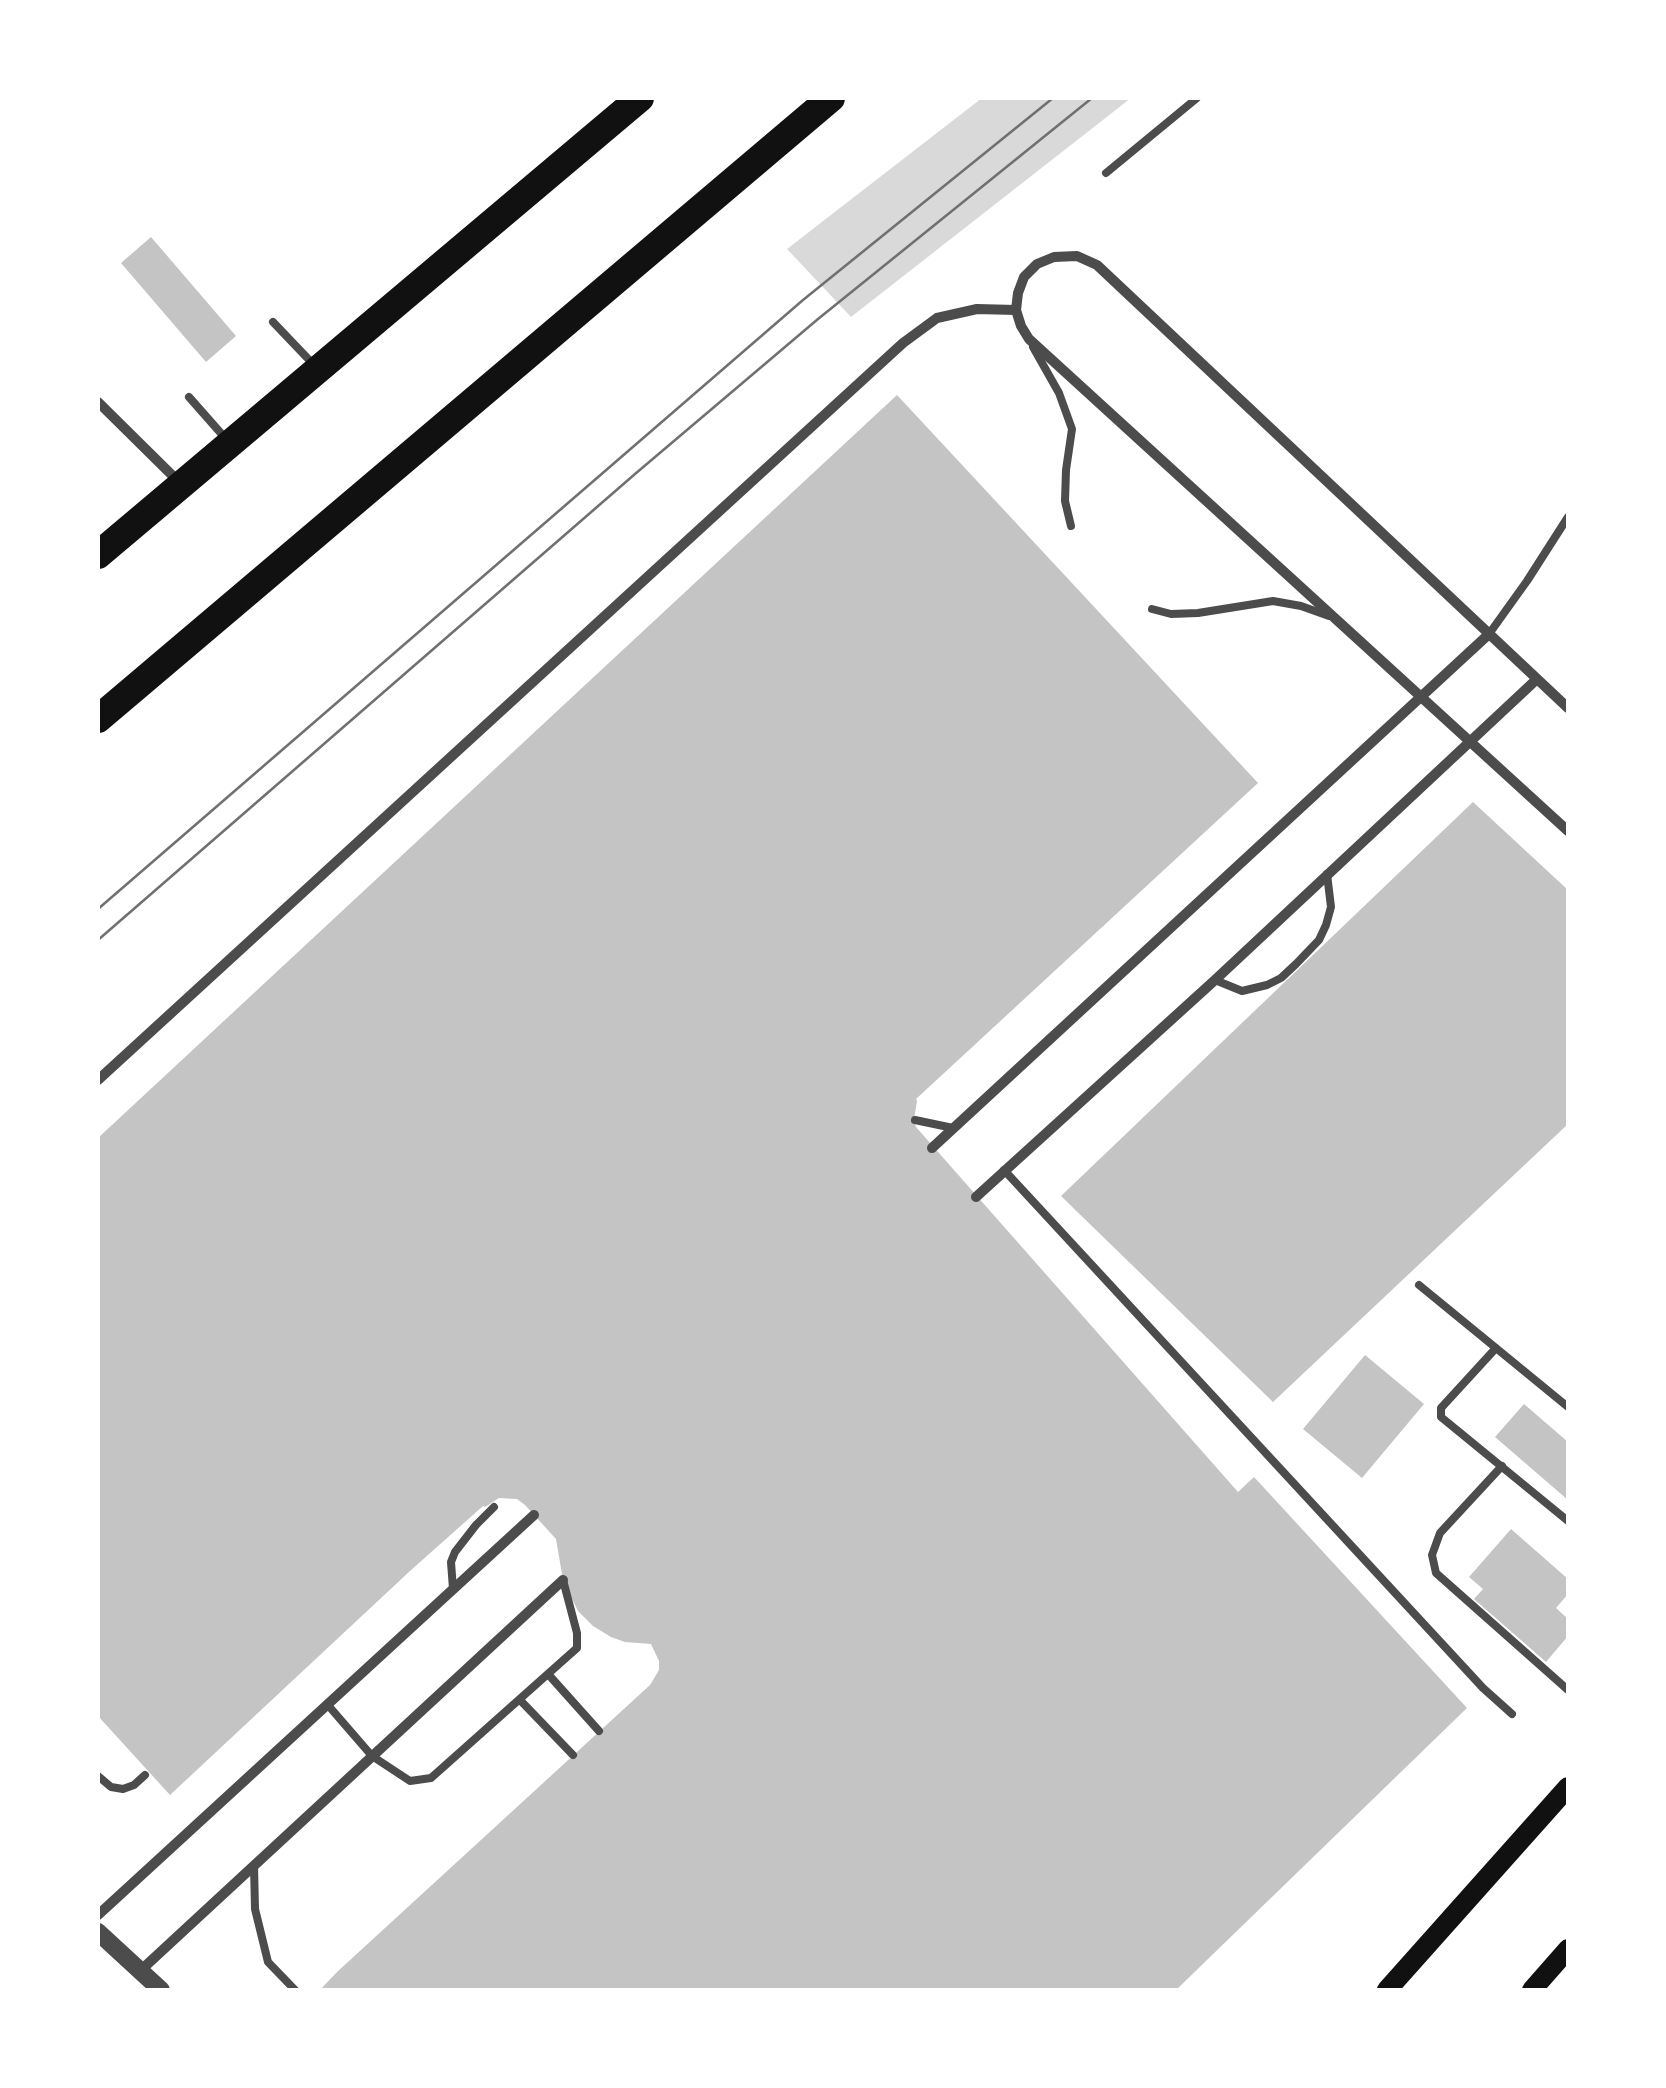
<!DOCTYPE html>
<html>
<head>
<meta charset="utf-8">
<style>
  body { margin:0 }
  #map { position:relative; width:1666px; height:2088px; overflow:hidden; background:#fff; font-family:"Space Grotesk",sans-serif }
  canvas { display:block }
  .frame { position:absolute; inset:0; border:100px solid #fff; pointer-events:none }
</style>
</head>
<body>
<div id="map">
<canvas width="1666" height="2088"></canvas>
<div class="frame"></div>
</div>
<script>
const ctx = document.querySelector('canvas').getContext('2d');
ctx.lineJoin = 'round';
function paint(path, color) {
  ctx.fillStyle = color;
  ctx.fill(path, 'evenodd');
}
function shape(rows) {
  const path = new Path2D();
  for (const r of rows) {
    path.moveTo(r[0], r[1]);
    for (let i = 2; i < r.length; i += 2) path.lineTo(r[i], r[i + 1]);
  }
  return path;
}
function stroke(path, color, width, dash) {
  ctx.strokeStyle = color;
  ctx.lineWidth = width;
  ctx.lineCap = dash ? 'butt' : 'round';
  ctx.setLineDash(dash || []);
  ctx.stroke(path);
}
const water = shape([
  [982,98,1131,98,851,317,787,249]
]);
const building = shape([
  [151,237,236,336,206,362,121,263],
  [897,395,1258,783,916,1099,917,1101,914,1119,916,1127,1238,1492,1254,1477,1467,1708,1176,1990,320,1990,337,1972,650,1685,659,1670,659,1661,651,1644,625,1642,611,1637,593,1626,578,1611,563,1580,556,1539,525,1505,517,1499,499,1498,485,1507,483,1506,410,1571,170,1795,98,1716,98,1138],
  [1473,802,1568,890,1568,1124,1273,1402,1061,1196],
  [1365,1355,1424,1404,1362,1478,1303,1429],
  [1524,1404,1568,1442,1568,1500,1495,1437],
  [1511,1529,1568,1579,1568,1594,1556,1608,1568,1619,1568,1636,1546,1662,1474,1599,1483,1589,1469,1577]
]);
const service = shape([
  [1106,173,1197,98],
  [273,322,314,365],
  [1033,347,1059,393,1072,429,1066,470,1065,501,1071,526],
  [189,397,226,439],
  [1152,609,1171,614,1198,613,1273,601,1301,606,1329,616],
  [1489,634,1527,581,1568,517],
  [1215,980,1242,991,1267,985,1281,978,1296,964,1319,940,1326,925,1331,907,1327,874],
  [915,1120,953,1128],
  [1004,1170,1483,1688,1512,1714],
  [1419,1285,1568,1407],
  [1496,1348,1441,1408,1441,1417,1568,1521],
  [1502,1466,1440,1533,1432,1555,1436,1573,1568,1690],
  [453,1589,451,1562,455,1552,476,1525,494,1507],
  [548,1674,599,1731],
  [520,1700,573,1755],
  [327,1704,372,1756,410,1781,431,1778,577,1648,577,1633,563,1580],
  [98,1776,111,1787,123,1789,134,1785,145,1775],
  [254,1865,255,1909,268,1962,295,1990]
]);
const minor = shape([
  [98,402,180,483],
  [1568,708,1097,265,1077,256,1054,257,1037,264,1024,277,1018,293,1016,310,1021,326,1029,339,1568,831],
  [98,1080,903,343,937,318,977,309,1016,310],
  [932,1148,1489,634],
  [976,1197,1215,980,1537,679],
  [98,1915,534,1515],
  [140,1971,563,1580]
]);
const tertiary = shape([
  [98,1932,161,1990]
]);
const secondary = shape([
  [1387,1990,1568,1787],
  [1532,1990,1568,1949]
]);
const trunk = shape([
  [98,555,640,98],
  [98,719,831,98]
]);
const tram = shape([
  [98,909,803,300,1053,98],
  [98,940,635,474,818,319,1092,98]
]);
paint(water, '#d9d9d9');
paint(building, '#c4c4c4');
stroke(service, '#4c4c4c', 8);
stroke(minor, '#4c4c4c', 10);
stroke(tertiary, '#4c4c4c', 18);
stroke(secondary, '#111', 20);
stroke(trunk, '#111', 28);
stroke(tram, '#707070', 2.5);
</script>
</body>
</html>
